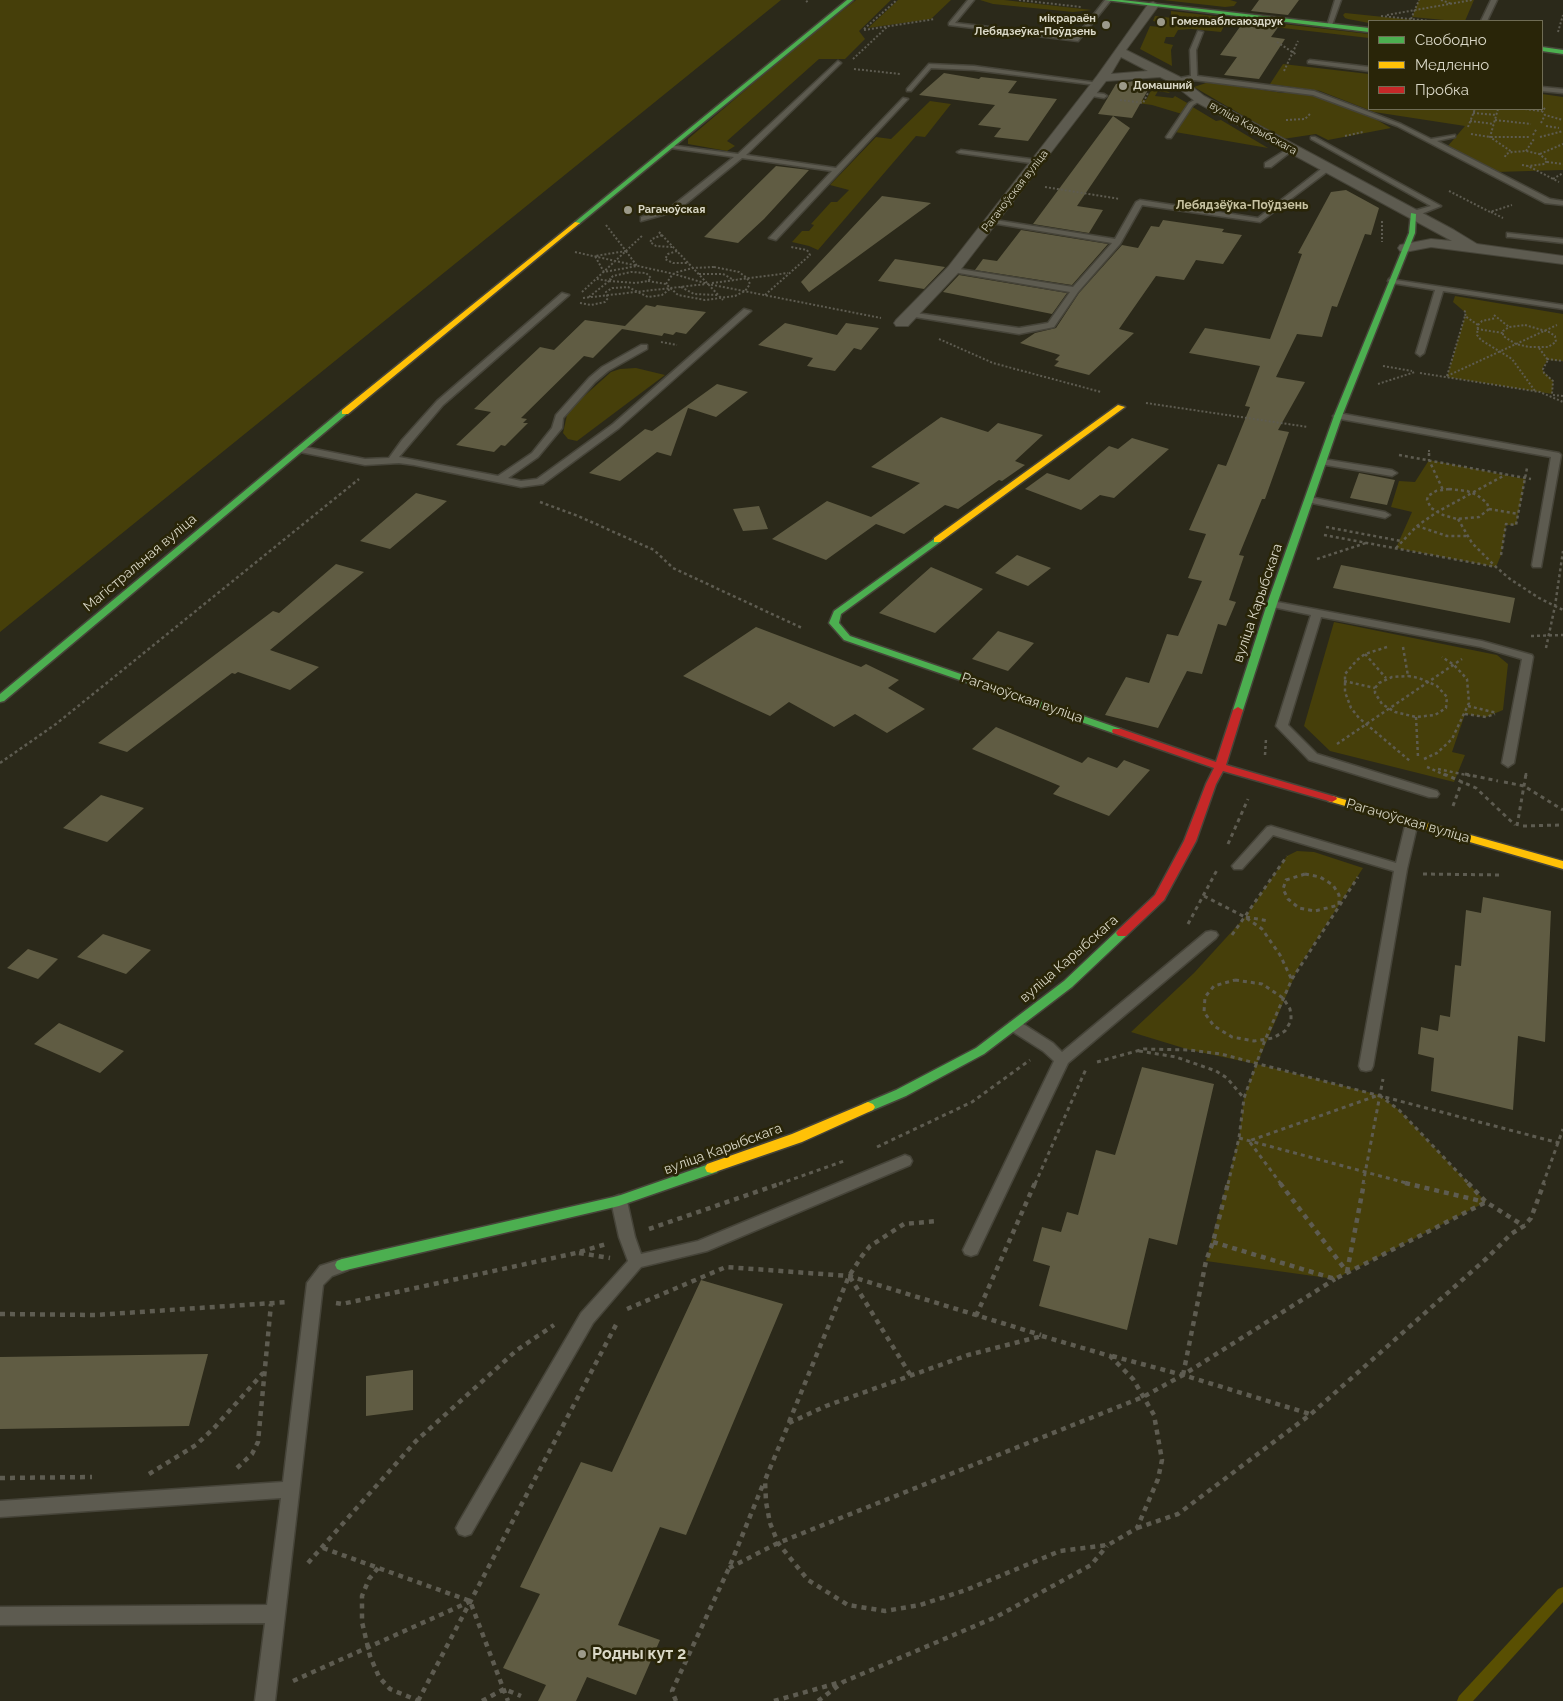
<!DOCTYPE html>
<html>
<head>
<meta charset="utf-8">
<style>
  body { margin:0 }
  #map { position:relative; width:1563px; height:1701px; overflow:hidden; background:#2b291a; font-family:Raleway,sans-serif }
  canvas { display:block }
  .legend { position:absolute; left:1368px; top:20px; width:175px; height:90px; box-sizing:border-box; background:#292508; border:1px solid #6f6c54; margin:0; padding:6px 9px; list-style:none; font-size:15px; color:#d9d7c6 }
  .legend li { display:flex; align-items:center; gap:10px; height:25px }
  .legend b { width:25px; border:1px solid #6f6c54 }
</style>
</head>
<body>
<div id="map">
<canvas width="1563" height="1701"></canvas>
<ul class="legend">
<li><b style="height:6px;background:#4caf50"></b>Свободно</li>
<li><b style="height:6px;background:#ffc107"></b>Медленно</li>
<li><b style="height:6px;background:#c62828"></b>Пробка</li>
</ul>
</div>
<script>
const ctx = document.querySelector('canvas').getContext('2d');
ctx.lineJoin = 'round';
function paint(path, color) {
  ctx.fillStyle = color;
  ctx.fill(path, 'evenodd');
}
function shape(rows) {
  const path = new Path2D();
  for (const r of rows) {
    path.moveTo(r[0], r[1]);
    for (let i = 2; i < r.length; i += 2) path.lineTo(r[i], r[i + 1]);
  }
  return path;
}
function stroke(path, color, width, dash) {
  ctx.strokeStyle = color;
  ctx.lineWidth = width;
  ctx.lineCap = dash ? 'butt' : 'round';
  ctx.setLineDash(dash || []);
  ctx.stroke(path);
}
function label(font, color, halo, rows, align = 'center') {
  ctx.font = font + ' Raleway,sans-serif';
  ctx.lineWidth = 5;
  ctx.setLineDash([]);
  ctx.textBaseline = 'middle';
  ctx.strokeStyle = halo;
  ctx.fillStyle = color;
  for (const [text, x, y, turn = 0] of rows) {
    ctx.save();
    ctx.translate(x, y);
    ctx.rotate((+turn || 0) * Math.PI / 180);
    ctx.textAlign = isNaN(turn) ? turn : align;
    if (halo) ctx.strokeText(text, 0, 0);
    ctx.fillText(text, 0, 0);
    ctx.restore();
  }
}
const green = shape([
  [0,0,781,0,0,632],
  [856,0,891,0,859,31,865,39,845,59,819,59,727,141,735,146,727,151,688,144,688,139,797,46],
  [898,0,951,0,931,19,868,28],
  [980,0,1004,0,1092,10,1073,12,993,4],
  [1163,0,1230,0,1237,2,1234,6,1225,7],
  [1419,0,1474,0,1465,21,1455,21,1412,17],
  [1171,11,1369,34,1369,38,1171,15],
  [1345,13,1423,21,1369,23,1348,19,1345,18,1343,15],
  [1155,16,1225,24,1221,32,1191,29,1178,30,1174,37,1166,37,1164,43,1173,45,1171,50,1172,66,1140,49,1150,26,1160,27,1163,23,1153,21],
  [1283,64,1369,74,1369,109,1542,109,1542,94,1563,97,1563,170,1496,172,1447,147,1465,126,1374,112,1320,91,1270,84],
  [1209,82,1283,93,1291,92,1307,94,1363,112,1391,128,1328,140,1316,134,1283,139,1194,87],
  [1155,83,1170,93,1158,91,1155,96,1173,98,1175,96,1189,104,1182,114,1152,105,1108,99,1109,95,1146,100],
  [930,101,951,104,925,137,916,136,818,250,809,246,792,242,802,231,809,231,814,225,811,224,831,202,837,202,849,190,830,185,876,137,891,139],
  [1191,106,1216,121,1221,120,1268,148,1175,132],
  [1455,296,1563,314,1563,361,1548,360,1543,367,1543,371,1553,381,1552,394,1447,377,1466,313,1453,302],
  [636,368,665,375,577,441,568,439,563,433,567,415,573,406,611,372,620,369],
  [1429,460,1525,479,1516,525,1506,525,1501,555,1496,567,1396,548,1412,512,1391,507,1399,481,1415,482],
  [1334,622,1497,655,1508,664,1503,710,1486,717,1465,714,1452,752,1465,755,1454,782,1330,751,1304,726],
  [1297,851,1314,852,1363,868,1298,968,1257,1064,1379,1095,1399,1110,1486,1202,1335,1279,1206,1261,1239,1138,1244,1098,1256,1064,1190,1050,1131,1032,1194,973,1245,917,1287,856]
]);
const stream = shape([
  [1563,1587,1563,1602,1473,1701,1457,1701,1459,1696,1558,1589,1563,1587]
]);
const building = shape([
  [1259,0,1299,0,1288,15,1251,11],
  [1244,21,1279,26,1271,37,1285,39,1259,79,1224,75,1237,57,1220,55],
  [944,73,979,79,981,77,1017,81,1008,93,1057,99,1028,141,994,137,1001,128,978,125,995,105,919,95],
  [1134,81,1152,83,1132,118,1098,114,1116,84],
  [1113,116,1130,128,1077,206,1103,210,1089,233,1033,224],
  [776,166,809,170,764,219,738,243,704,237],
  [1346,190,1379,208,1371,235,1365,234,1337,307,1332,306,1322,337,1297,334,1276,377,1305,382,1278,430,1289,432,1265,499,1262,499,1239,555,1244,556,1229,600,1236,602,1226,626,1218,624,1202,674,1187,671,1158,728,1105,715,1126,677,1149,683,1167,634,1178,636,1202,581,1188,578,1206,534,1189,530,1218,464,1226,466,1250,407,1245,406,1260,366,1189,353,1205,328,1270,339,1302,254,1298,253,1331,192],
  [882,196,931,203,809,292,801,282],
  [1163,220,1224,229,1222,232,1242,235,1223,264,1196,260,1184,280,1156,276,1119,329,1134,333,1089,375,1054,366,1059,361,1055,360,1060,355,1020,343,1035,333,1056,328,1079,293,1122,245,1138,248,1151,226,1159,227],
  [1021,230,1108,244,1072,285,975,270,983,259,997,261],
  [895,259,945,267,924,289,878,281],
  [959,275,1067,293,1052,314,943,292],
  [646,305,655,307,657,305,706,312,686,334,676,332,673,335,664,333,662,336,622,329],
  [585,320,625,326,593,358,584,356,521,418,527,419,523,423,528,423,505,446,501,445,494,452,456,445,491,412,474,409,540,347,554,350],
  [785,323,837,335,846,323,879,328,861,350,854,348,835,371,807,366,813,358,758,345],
  [717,384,748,392,716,417,688,408,671,456,657,452,620,481,589,473,645,429,652,431],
  [941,417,988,432,998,423,1043,435,1015,461,1025,465,1002,481,999,480,958,509,945,505,904,534,876,524,826,560,772,539,827,501,871,517,920,483,871,467],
  [1132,438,1169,449,1114,498,1100,495,1081,510,1025,489,1047,473,1069,480,1109,446,1118,449],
  [1359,473,1395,480,1387,505,1350,498],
  [416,493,447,501,390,549,360,541],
  [759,506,768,529,743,531,733,509],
  [1017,555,1051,568,1028,586,995,573],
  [336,564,364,572,270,650,319,667,290,690,238,672,235,674,232,673,127,752,98,743,273,611,279,613],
  [1341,565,1515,598,1510,623,1333,588],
  [931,567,983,589,935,633,879,613],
  [756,627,861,667,866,664,899,680,888,688,925,709,887,733,855,714,834,727,789,702,770,716,683,676],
  [998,631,1034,643,1008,671,972,659],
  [996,727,1082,763,1088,757,1117,768,1124,760,1150,770,1109,816,1053,794,1060,786,972,749],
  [101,795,144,808,107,842,63,828],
  [1483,897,1551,911,1545,1042,1518,1036,1513,1110,1431,1091,1434,1058,1418,1054,1421,1027,1438,1031,1440,1015,1450,1017,1455,965,1461,966,1466,910,1481,913],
  [103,934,151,950,126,974,77,957],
  [28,949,58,959,38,979,7,968],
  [59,1023,124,1051,100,1073,34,1044],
  [1142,1067,1214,1084,1177,1245,1149,1238,1127,1330,1039,1306,1050,1266,1033,1261,1042,1227,1061,1232,1067,1212,1078,1215,1096,1150,1115,1155],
  [701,1280,783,1304,686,1535,660,1527,618,1625,660,1640,636,1695,587,1677,576,1701,538,1701,546,1685,503,1668,540,1594,520,1587,581,1462,612,1472],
  [208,1354,189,1426,0,1429,0,1357],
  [413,1370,413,1410,366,1416,366,1376]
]);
const pathFar3 = shape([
  [1019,0,1081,7],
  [1441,0,1452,4],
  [806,2,809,0],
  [1387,15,1472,0],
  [1381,16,1430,21],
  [1411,19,1419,0],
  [864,29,897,0],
  [864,30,935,19],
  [1558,32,1563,15],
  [1277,42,1297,55],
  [853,59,887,27],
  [854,69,900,74],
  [1284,71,1298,41],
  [1120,100,1143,103,1148,93],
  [1545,108,1542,111,1545,115,1563,120],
  [1498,109,1490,137,1512,152],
  [1525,109,1542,111],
  [1473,113,1497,115],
  [1286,120,1305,119,1310,114],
  [1495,120,1531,124],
  [1470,121,1494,124],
  [1541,123,1545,115],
  [1546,126,1559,128],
  [1468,127,1475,109],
  [1471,134,1490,137,1530,137],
  [1533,135,1537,128],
  [1345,136,1363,132],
  [1540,137,1563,131],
  [1526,151,1534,139],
  [1540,154,1563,144],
  [1505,157,1506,154,1512,152,1526,151,1539,154,1547,160,1545,164,1528,166],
  [1547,162,1563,164],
  [1522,165,1528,166,1559,182],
  [1553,179,1563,173],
  [1045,187,1120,199],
  [1449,191,1490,212,1512,205],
  [1491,212,1503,218],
  [1382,221,1382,242],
  [606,225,626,251],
  [659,232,723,300],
  [662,235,652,239,650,242,656,246,672,247],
  [626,251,637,266,604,272,595,256,626,251],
  [677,251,668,254,665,259,673,263,689,263],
  [575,252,674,274,708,284,881,318],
  [714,267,739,272,747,278,750,284,745,291,735,296,705,300,678,295,666,284,672,275,677,272,693,268,714,267],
  [699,274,723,274,734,280],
  [609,281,636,283,648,281,651,278,646,273,631,272,613,276,610,279,613,281],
  [648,281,666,284],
  [712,283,788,273],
  [681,287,694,294,718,295],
  [582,292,643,235],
  [765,295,810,255,807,250,791,247],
  [589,297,609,281,597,279],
  [583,298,706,284],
  [580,303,591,305,605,302,608,298,606,292,612,288,628,287,648,297,662,295,670,289],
  [1464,311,1466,312,1465,316,1478,325,1477,335,1481,340,1512,359,1535,391],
  [1494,315,1509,327],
  [1478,325,1482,321,1496,318],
  [1525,325,1549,332,1555,336,1556,342,1548,347,1529,347,1516,344,1503,336,1503,331,1509,327,1525,325],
  [1477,329,1503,333],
  [939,339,993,363,1101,392],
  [661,342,677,345],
  [1539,348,1548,360,1543,369,1544,373,1553,381,1552,394],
  [1547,359,1563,361],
  [1383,366,1412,371],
  [1420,373,1540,392,1563,402],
  [1447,376,1557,325],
  [1447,376,1465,316],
  [1378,384,1415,372],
  [1553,395,1563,396],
  [1146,403,1308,427],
  [1429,450,1429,454]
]);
const pathFar2 = shape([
  [1429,453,1429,460,1443,490],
  [1399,455,1531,479],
  [1449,489,1467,491,1477,495,1487,503,1489,509,1479,517,1457,519,1443,515,1431,508,1427,500,1428,496,1436,491,1449,489],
  [540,502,578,516,654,550,673,568,802,628],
  [1489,509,1518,514],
  [1458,519,1472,543,1496,567,1510,579,1539,598,1563,610],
  [1417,526,1447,536,1467,536],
  [1326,527,1401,541],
  [1324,535,1496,567],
  [1396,548,1417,526,1437,512,1505,475],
  [1501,555,1506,524,1516,525,1527,468],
  [1317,559,1366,543],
  [1531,636,1563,635],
  [1387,647,1365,654,1357,660,1345,674,1345,692,1351,708,1359,718,1410,761],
  [1403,647,1408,676],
  [1546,648,1555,606,1563,551],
  [1365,654,1386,678],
  [1408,676,1419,678,1437,686,1447,697,1446,708,1435,715,1416,717,1395,712,1382,704,1375,693,1375,688,1379,683,1392,677,1408,676],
  [1344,681,1375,688],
  [1468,706,1497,713],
  [1465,714,1486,717,1495,714],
  [1416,717,1418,757],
  [1337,744,1462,659],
  [1265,755,1266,739],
  [1424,759,1437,753,1452,739,1469,703,1467,679,1454,665,1442,657],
  [0,763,56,724,359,479],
  [1427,767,1447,776],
  [1438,769,1471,776],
  [1526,776,1526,773]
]);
const pathFar1 = shape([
  [1444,774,1476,788,1515,825],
  [1465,774,1498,781],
  [1504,782,1524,786,1563,810],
  [1453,806,1462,781],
  [1517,826,1526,774],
  [1523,826,1561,825],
  [1228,844,1248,799],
  [1305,874,1320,877,1333,885,1339,895,1339,905,1315,911,1299,908,1288,899,1283,889,1286,880,1305,874],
  [1423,874,1502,875],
  [1204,896,1245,917,1262,929,1280,955,1291,978],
  [1246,917,1269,921],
  [1188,924,1217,870],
  [1232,935,1287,856],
  [1235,980,1262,984,1283,998,1290,1009,1291,1015,1291,1021,1285,1031,1273,1038,1254,1041,1232,1037,1214,1026,1204,1012,1205,997,1214,986,1235,980],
  [1139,1051,1176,1057,1216,1071,1227,1078,1243,1097],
  [1097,1062,1144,1049,1190,1050,1221,1054,1563,1144],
  [1239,1138,1410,1184],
  [877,1147,972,1102,1030,1060],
  [779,1184,844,1161],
  [1035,1184,1086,1069],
  [1228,1184,1239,1138,1244,1098,1265,1040,1292,979,1358,877],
  [1281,1184,1249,1141,1379,1095,1399,1110,1469,1184],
  [1363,1184,1383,1079],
  [1543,1184,1563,1129]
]);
const path = shape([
  [1280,1183,1347,1272],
  [1405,1183,1485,1202],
  [1468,1183,1486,1202,1524,1226],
  [649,1229,782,1183],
  [1213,1242,1335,1279,1486,1202],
  [579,1253,610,1258],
  [1347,1272,1364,1183],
  [850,1277,911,1376],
  [336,1303,342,1304,576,1253,606,1244],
  [627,1309,726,1267,849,1276,1041,1335],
  [0,1314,95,1315,288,1302],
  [976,1316,1035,1183],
  [1042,1336,1110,1356,1133,1379,1154,1415,1162,1460,1158,1479,1137,1528,1108,1545,1060,1551,966,1590,920,1605,885,1611,848,1605,808,1580,778,1543,770,1523,766,1502,765,1480,789,1423,826,1406,968,1355,1042,1336],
  [1112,1356,1183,1375,1310,1414],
  [1183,1375,1206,1261,1213,1242,1228,1183],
  [789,1422,849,1276,862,1256,870,1246,904,1224,938,1221],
  [237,1468,252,1454,258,1442,271,1304],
  [149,1474,196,1445,215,1427,263,1373],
  [0,1478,92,1477],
  [1137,1528,1178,1514,1311,1414,1487,1258,1511,1234,1524,1226,1531,1218,1544,1183],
  [323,1548,470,1601,508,1701],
  [308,1563,416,1441,517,1350,554,1325],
  [378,1568,369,1579,362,1596,362,1622,370,1656,379,1677,390,1689,419,1701],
  [729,1568,778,1543,1143,1397,1183,1375,1335,1279],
  [293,1681,469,1602],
  [418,1701,618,1321],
  [482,1701,504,1689,521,1696],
  [676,1701,672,1691,729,1568,764,1482],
  [774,1701,841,1682],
  [818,1701,843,1682,996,1617,1091,1565,1107,1546]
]);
const lane = shape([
  [968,0,974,0,955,23,1076,37,1105,0,1111,0,1078,41,949,25,949,23,968,0],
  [1335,0,1341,0,1332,25,1327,26,1335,0],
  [1491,0,1497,0,1487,21,1481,21,1491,0],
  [1198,31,1203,32,1196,50,1197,76,1314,91,1401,124,1431,139,1455,135,1455,137,1437,141,1550,199,1563,201,1563,205,1545,203,1397,126,1313,95,1194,80,1174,81,1174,79,1191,76,1190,50,1198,31],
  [1310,60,1369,67,1369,71,1308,63,1308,61,1310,60],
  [838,61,841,63,840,64,746,155,836,168,903,98,908,99,776,240,769,238,832,171,742,158,677,211,641,221,641,217,671,207,734,157,671,148,669,147,669,145,738,154,838,61],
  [929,64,974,66,1099,83,1096,85,974,70,931,68,911,91,907,91,907,89,929,64],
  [1542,87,1563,89,1563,93,1542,91,1542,87],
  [1088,92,1104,94,1107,96,1104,98,1086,95,1086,93,1088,92],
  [1198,98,1203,99,1193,105,1171,138,1167,138,1166,137,1189,103,1198,98],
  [1311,137,1315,137,1441,206,1416,216,1410,216,1410,212,1431,206,1311,139,1311,137],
  [1289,148,1294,149,1271,167,1265,167,1265,163,1289,148],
  [961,150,1038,160,1042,162,1038,164,959,153,957,152,961,150],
  [1325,166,1332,168,1260,222,1142,205,1120,244,1078,292,1054,327,1019,334,909,316,905,314,909,312,1019,328,1048,323,1070,292,953,272,949,270,953,268,1073,287,1112,243,992,223,989,223,989,219,1115,239,1136,202,1140,200,1258,218,1325,166],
  [1507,233,1563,239,1563,243,1510,237,1507,237,1507,233],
  [1389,279,1563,305,1563,309,1443,291,1424,353,1420,356,1416,353,1435,290,1392,283,1388,281,1389,279],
  [562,293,569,295,443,405,399,457,498,476,532,453,552,428,556,415,589,378,602,367,641,345,647,345,647,349,608,371,595,382,563,418,562,428,538,457,508,478,521,481,537,479,613,424,744,309,751,311,619,428,543,484,521,487,414,465,399,463,365,465,300,452,295,449,300,446,365,459,389,458,402,440,437,401,562,293],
  [1338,413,1559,453,1561,455,1541,567,1533,567,1532,565,1551,457,1335,418,1333,416,1338,413],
  [1323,459,1392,470,1397,473,1392,476,1320,464,1318,462,1323,459],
  [1310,497,1385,512,1390,515,1385,518,1307,502,1307,498,1310,497],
  [1272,601,1482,641,1532,655,1533,657,1514,763,1508,767,1502,763,1522,659,1481,647,1321,617,1288,725,1317,754,1437,791,1439,794,1437,797,1429,797,1309,760,1276,726,1311,615,1268,606,1267,604,1268,602,1272,601],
  [1412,818,1418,822,1407,869,1373,1066,1371,1070,1366,1071,1361,1070,1359,1066,1394,871,1273,835,1242,869,1234,869,1232,866,1267,827,1271,826,1396,863,1406,822,1412,818],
  [1211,931,1216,932,1218,935,1216,938,1068,1063,977,1254,971,1256,965,1254,963,1250,1054,1061,1043,1051,1010,1030,1008,1026,1010,1022,1020,1022,1053,1043,1062,1052,1206,932,1211,931],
  [905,1155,910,1157,912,1161,910,1165,707,1251,641,1267,593,1323,471,1534,465,1536,459,1534,456,1528,459,1522,581,1313,628,1261,619,1237,611,1201,614,1197,619,1195,624,1197,627,1201,635,1237,641,1254,698,1241,905,1155],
  [342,1259,348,1260,350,1265,348,1270,332,1276,323,1285,275,1701,255,1701,265,1623,0,1625,0,1607,267,1605,281,1498,0,1517,0,1501,283,1482,307,1283,320,1266,342,1259]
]);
const street = shape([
  [1153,2,1159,5,1126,50,1180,77,1204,96,1454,230,1477,244,1563,256,1563,264,1431,247,1405,252,1400,251,1398,248,1400,245,1431,239,1452,241,1196,102,1172,83,1160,77,1106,81,958,273,908,326,896,326,894,323,896,320,948,267,1097,76,1149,3,1153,2],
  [1121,57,1148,71,1111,74,1121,57]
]);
const fast = shape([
  [847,0,853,0,579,224,575,224,575,222,847,0],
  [1105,0,1122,0,1369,28,1369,32,1105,0],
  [1542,47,1563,50,1563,54,1542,51,1542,47],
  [1411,213,1416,214,1415,233,1342,416,1277,604,1243,710,1242,712,1234,712,1233,710,1267,604,1334,416,1409,233,1411,213],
  [342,410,349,412,4,701,0,702,0,694,342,410],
  [937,537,942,540,940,542,841,614,839,623,850,636,1121,729,1122,731,1121,733,1113,733,844,640,829,623,834,611,937,537],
  [1122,929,1126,930,1128,933,1126,936,1072,987,984,1054,906,1096,873,1110,868,1112,863,1110,861,1107,863,1104,896,1090,976,1048,1064,981,1118,930,1122,929],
  [712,1163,717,1164,719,1168,717,1172,619,1206,342,1271,337,1269,335,1265,337,1261,342,1259,618,1196,712,1163]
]);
const slow = shape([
  [575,222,580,223,348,414,342,414,342,410,575,222],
  [1118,405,1125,407,940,542,934,542,934,538,1118,405],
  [1332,796,1563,861,1563,869,1328,801,1327,799,1328,797,1332,796],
  [868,1102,873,1104,875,1107,873,1110,802,1142,712,1173,707,1172,705,1168,707,1164,792,1134,868,1102]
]);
const jam = shape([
  [1238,707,1243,710,1226,765,1336,797,1337,799,1332,802,1223,771,1216,784,1196,841,1164,900,1126,936,1118,936,1116,933,1118,930,1155,895,1184,841,1206,784,1214,768,1113,733,1112,731,1113,729,1121,729,1216,762,1233,710,1238,707]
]);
const markers = [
  [1161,22,5,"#9c9a8a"],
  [1106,25,5,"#9c9a8a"],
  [1123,86,5,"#9c9a8a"],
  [628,210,5,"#9c9a8a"],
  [582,1654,5,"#9c9a8a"]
];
const farPoinames = [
  ["мікрараён",1096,19,"right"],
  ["Лебядзеўка-Поўдзень",1096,32,"right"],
  ["Гомельаблсаюздрук",1171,22],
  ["Домашний",1133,86],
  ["Рагачоўская",638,210]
];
const farStreetnames = [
  ["вуліца Карыбскага",1253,128,29],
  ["Рагачоўская вуліца",1015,191,-52]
];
const farNeighbourhoodnames = [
  ["Лебядзёўка-Поўдзень",1242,205]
];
const streetNames = [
  ["Магістральная вуліца",140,563,-40],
  ["вуліца Карыбскага",1258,603,-71],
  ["Рагачоўская вуліца",1022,698,19],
  ["Рагачоўская вуліца",1408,821,16],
  ["вуліца Карыбскага",1069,959,-41],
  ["вуліца Карыбскага",723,1149,-20]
];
const nearPoinames = [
  ["Родны кут 2",592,1654]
];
paint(green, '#463f0a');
paint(stream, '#594f02');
paint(building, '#605c43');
stroke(lane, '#464439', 3);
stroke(street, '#464439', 2);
stroke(fast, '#464439', 3);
stroke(slow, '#464439', 3);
stroke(jam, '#464439', 3);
stroke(pathFar3, '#5e5c51', 2, [2, 2]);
stroke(pathFar2, '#5e5c51', 2.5, [3, 3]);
stroke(pathFar1, '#5e5c51', 3, [4, 4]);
stroke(path, '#5e5c51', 4.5, [5, 5]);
paint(lane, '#5d5b50');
paint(street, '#5d5b50');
paint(fast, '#4caf50');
paint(slow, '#ffc107');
paint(jam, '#c62828');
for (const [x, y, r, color] of markers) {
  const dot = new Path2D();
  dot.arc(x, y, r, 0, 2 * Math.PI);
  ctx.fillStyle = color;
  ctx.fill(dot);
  stroke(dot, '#292508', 2);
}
label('bold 11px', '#d9d7c6', '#292508', farPoinames, 'left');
label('11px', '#d9d7c6', '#292508', farStreetnames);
label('bold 12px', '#c7c2a1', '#292508', farNeighbourhoodnames);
label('14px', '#d9d7c6', '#292508', streetNames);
label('bold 16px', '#d9d7c6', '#292508', nearPoinames, 'left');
</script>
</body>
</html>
